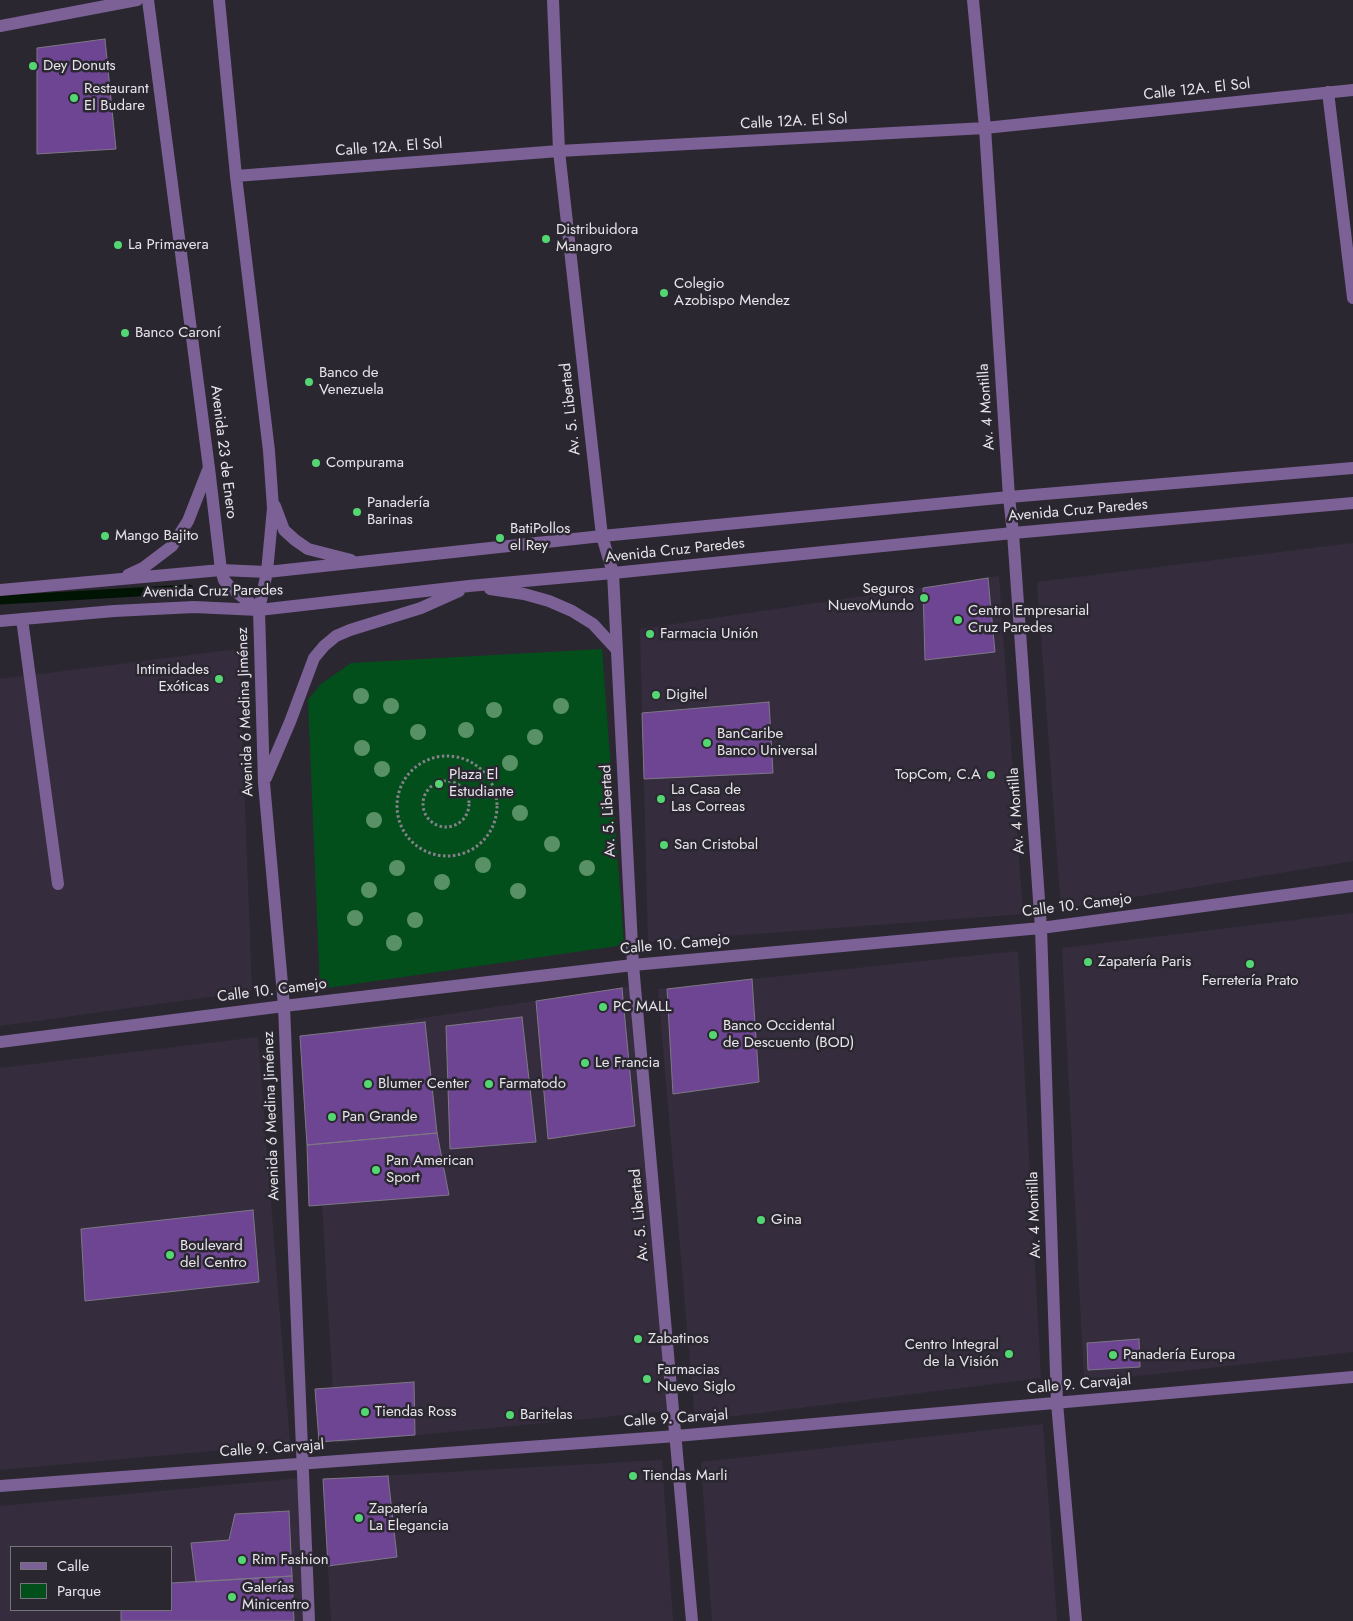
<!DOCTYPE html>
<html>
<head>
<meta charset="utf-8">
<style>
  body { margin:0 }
  #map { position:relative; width:1353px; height:1621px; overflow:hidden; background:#2b2731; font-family:Jost,sans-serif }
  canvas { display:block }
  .legend { position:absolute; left:10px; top:1546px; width:162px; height:65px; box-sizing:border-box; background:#2b2731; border:1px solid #76737b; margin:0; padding:6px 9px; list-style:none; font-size:15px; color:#e7e4ea }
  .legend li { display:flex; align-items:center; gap:10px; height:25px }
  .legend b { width:25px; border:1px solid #76737b }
</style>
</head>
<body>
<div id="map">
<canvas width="1353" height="1621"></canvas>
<ul class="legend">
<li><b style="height:6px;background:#7b6195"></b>Calle</li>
<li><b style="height:14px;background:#024f1c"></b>Parque</li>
</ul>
</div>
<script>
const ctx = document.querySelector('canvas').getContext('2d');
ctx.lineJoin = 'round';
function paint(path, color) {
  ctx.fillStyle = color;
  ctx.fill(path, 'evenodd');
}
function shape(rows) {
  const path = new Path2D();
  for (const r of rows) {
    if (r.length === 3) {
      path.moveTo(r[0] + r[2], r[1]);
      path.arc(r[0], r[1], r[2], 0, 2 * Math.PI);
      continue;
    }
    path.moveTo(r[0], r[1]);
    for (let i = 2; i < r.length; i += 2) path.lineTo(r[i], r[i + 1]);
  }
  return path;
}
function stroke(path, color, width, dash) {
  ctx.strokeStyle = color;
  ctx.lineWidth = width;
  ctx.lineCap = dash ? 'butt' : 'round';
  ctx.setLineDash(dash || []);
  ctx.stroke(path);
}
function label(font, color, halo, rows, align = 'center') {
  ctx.font = font + ' Jost,sans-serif';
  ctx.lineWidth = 5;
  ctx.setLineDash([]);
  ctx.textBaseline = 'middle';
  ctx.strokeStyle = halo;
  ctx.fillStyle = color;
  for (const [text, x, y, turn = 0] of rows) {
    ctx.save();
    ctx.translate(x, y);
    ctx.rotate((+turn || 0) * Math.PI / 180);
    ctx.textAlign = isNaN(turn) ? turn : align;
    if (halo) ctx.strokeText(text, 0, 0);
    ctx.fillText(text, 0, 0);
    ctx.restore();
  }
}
const built = shape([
  [1353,543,1353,861,1061,909,1037,582],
  [999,576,1023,914,648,942,640,629],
  [239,649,252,991,0,1026,0,679],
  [1353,913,1353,1352,1084,1382,1062,948],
  [1018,951,1041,1378,695,1421,658,989],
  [632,986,667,1411,336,1443,312,1035],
  [258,1037,290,1444,0,1470,0,1068],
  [1043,1424,1057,1621,712,1621,701,1462],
  [662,1460,673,1621,331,1621,323,1479],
  [301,1478,305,1621,0,1621,0,1506],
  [11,1547,171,1547,171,1610,11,1610]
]);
const green = shape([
  [602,649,624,945,320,989,308,700,321,684,351,663]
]);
const stream = shape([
  [0,600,189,589]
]);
const building = shape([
  [105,39,116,149,37,154,37,48,105,39],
  [988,578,995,652,925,660,923,588,988,578],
  [769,702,773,773,644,779,642,713,769,702],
  [752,979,759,1082,673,1094,667,989,752,979],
  [622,988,635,1126,548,1139,536,1001,622,988],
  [522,1017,536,1142,450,1149,446,1026,522,1017],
  [425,1022,437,1133,307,1145,300,1036,425,1022],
  [437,1133,449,1195,309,1206,307,1145,437,1133],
  [253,1210,259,1282,85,1301,81,1229,253,1210],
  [1139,1339,1140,1367,1088,1370,1087,1343,1139,1339],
  [414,1382,415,1435,319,1442,315,1389,414,1382],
  [388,1476,397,1557,328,1566,323,1479,388,1476],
  [289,1511,292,1576,196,1582,191,1543,229,1540,235,1514,289,1511],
  [292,1576,294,1621,121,1621,121,1610,171,1610,171,1583,292,1576]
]);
const path = shape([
  [447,806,50],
  [446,804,23]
]);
const minor = shape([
  [148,0,209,468,221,570,224,580,230,587,259,610],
  [219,0,236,176,269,451,273,508,267,572,259,610,264,783,284,1006,309,1621],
  [553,0,559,151,602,536,613,573,633,965,692,1621],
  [973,0,985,128,1009,497,1013,533,1041,928,1057,1403,1076,1621],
  [0,26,137,0],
  [1328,92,1353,298],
  [236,176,559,151,985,128,1353,90],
  [275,506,284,530,295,540,308,549,351,560],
  [128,575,143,568,172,546,188,521,208,470],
  [490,589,524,594,549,601,572,611,593,624,617,650],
  [0,590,221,570,267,572,602,536,1009,497,1353,468],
  [22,619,58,884],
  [0,621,114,611,194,607,259,610,469,586,613,573,1013,533,1353,503],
  [266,778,290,722,314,658,324,646,336,636,350,630,421,608,459,591],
  [0,1042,284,1006,633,965,1041,928,1353,886],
  [0,1486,676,1436,1353,1377]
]);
const trees = [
  [361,696],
  [391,706],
  [561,706],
  [494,710],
  [466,730],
  [418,732],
  [535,737],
  [362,748],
  [510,763],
  [382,769],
  [520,813],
  [374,820],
  [552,844],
  [483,865],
  [397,868],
  [587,868],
  [442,882],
  [369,890],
  [518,891],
  [355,918],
  [415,920],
  [394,943]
];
const markers = [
  [33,66,5,"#54d672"],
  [74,98,5,"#54d672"],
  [546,239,5,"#54d672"],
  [118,245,5,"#54d672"],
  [664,293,5,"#54d672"],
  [125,333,5,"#54d672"],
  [309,382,5,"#54d672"],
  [316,463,5,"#54d672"],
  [357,512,5,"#54d672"],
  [105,536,5,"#54d672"],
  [500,538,5,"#54d672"],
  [924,598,5,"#54d672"],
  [958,620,5,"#54d672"],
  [650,634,5,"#54d672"],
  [219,679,5,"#54d672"],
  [656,695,5,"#54d672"],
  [707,743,5,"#54d672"],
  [991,775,5,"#54d672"],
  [439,784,5,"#54d672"],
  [661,799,5,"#54d672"],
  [664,845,5,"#54d672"],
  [1088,962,5,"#54d672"],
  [1250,964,5,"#54d672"],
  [603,1007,5,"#54d672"],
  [713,1035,5,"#54d672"],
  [585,1063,5,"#54d672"],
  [368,1084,5,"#54d672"],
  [489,1084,5,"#54d672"],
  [332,1117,5,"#54d672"],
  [376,1170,5,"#54d672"],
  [761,1220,5,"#54d672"],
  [170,1255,5,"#54d672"],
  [638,1339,5,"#54d672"],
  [1009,1354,5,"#54d672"],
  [1113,1355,5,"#54d672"],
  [647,1379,5,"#54d672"],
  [365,1412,5,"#54d672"],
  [510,1415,5,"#54d672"],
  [633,1476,5,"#54d672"],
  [359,1518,5,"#54d672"],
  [242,1560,5,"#54d672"],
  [232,1597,5,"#54d672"]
];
const poiNames = [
  ["Dey Donuts",43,66],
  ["Restaurant",84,89],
  ["El Budare",84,106],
  ["Distribuidora",556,230],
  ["Managro",556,247],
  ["La Primavera",128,245],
  ["Colegio",674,284],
  ["Azobispo Mendez",674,301],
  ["Banco Caroní",135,333],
  ["Banco de",319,373],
  ["Venezuela",319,390],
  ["Compurama",326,463],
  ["Panadería",367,503],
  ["Barinas",367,520],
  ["BatiPollos",510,529],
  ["el Rey",510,546],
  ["Mango Bajito",115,536],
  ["Seguros",914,589,"right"],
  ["NuevoMundo",914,606,"right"],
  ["Centro Empresarial",968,611],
  ["Cruz Paredes",968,628],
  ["Farmacia Unión",660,634],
  ["Intimidades",209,670,"right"],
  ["Exóticas",209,687,"right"],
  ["Digitel",666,695],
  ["BanCaribe",717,734],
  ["Banco Universal",717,751],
  ["Plaza El",449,775],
  ["Estudiante",449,792],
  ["TopCom, C.A",981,775,"right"],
  ["La Casa de",671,790],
  ["Las Correas",671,807],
  ["San Cristobal",674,845],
  ["Zapatería Paris",1098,962],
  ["Ferretería Prato",1250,981,"center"],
  ["PC MALL",613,1007],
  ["Banco Occidental",723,1026],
  ["de Descuento (BOD)",723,1043],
  ["Le Francia",595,1063],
  ["Blumer Center",378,1084],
  ["Farmatodo",499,1084],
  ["Pan Grande",342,1117],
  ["Pan American",386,1161],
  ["Sport",386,1178],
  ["Gina",771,1220],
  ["Boulevard",180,1246],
  ["del Centro",180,1263],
  ["Zabatinos",648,1339],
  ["Centro Integral",999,1345,"right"],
  ["de la Visión",999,1362,"right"],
  ["Panadería Europa",1123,1355],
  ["Farmacias",657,1370],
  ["Nuevo Siglo",657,1387],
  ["Tiendas Ross",375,1412],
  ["Baritelas",520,1415],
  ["Tiendas Marli",643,1476],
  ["Zapatería",369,1509],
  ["La Elegancia",369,1526],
  ["Rim Fashion",252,1560],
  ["Galerías",242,1588],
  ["Minicentro",242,1605]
];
const streetNames = [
  ["Calle 12A. El Sol",1197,90,-6],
  ["Calle 12A. El Sol",794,122,-3],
  ["Calle 12A. El Sol",389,148,-4],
  ["Av. 4 Montilla",987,407,-94],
  ["Av. 5. Libertad",571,409,-96],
  ["Avenida 23 de Enero",223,452,83],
  ["Avenida Cruz Paredes",1078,511,-5],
  ["Avenida Cruz Paredes",675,551,-6],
  ["Avenida Cruz Paredes",213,592,-1],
  ["Avenida 6 Medina Jiménez",246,712,-92],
  ["Av. 5. Libertad",609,811,-93],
  ["Av. 4 Montilla",1017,811,-94],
  ["Calle 10. Camejo",1077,906,-7],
  ["Calle 10. Camejo",675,945,-5],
  ["Calle 10. Camejo",272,991,-7],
  ["Avenida 6 Medina Jiménez",272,1116,-92],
  ["Av. 5. Libertad",640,1215,-95],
  ["Av. 4 Montilla",1035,1215,-92],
  ["Calle 9. Carvajal",1079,1385,-5],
  ["Calle 9. Carvajal",676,1419,-4],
  ["Calle 9. Carvajal",272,1449,-4]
];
paint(built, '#352d3d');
paint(green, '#024f1c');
stroke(stream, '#001403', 9);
paint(building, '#6e4592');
stroke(building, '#7e7884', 1);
stroke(path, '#86828a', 3, [2.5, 2.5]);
stroke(minor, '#7b6195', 12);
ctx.fillStyle = '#599166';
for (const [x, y] of trees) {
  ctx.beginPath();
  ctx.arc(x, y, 8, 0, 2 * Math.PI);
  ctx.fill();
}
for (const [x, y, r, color] of markers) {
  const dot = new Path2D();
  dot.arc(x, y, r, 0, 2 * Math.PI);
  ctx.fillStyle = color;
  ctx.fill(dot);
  stroke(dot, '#2b2731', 2);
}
label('15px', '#e7e4ea', '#2b2731', poiNames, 'left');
label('15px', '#e7e4ea', '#2b2731', streetNames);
</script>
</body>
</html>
